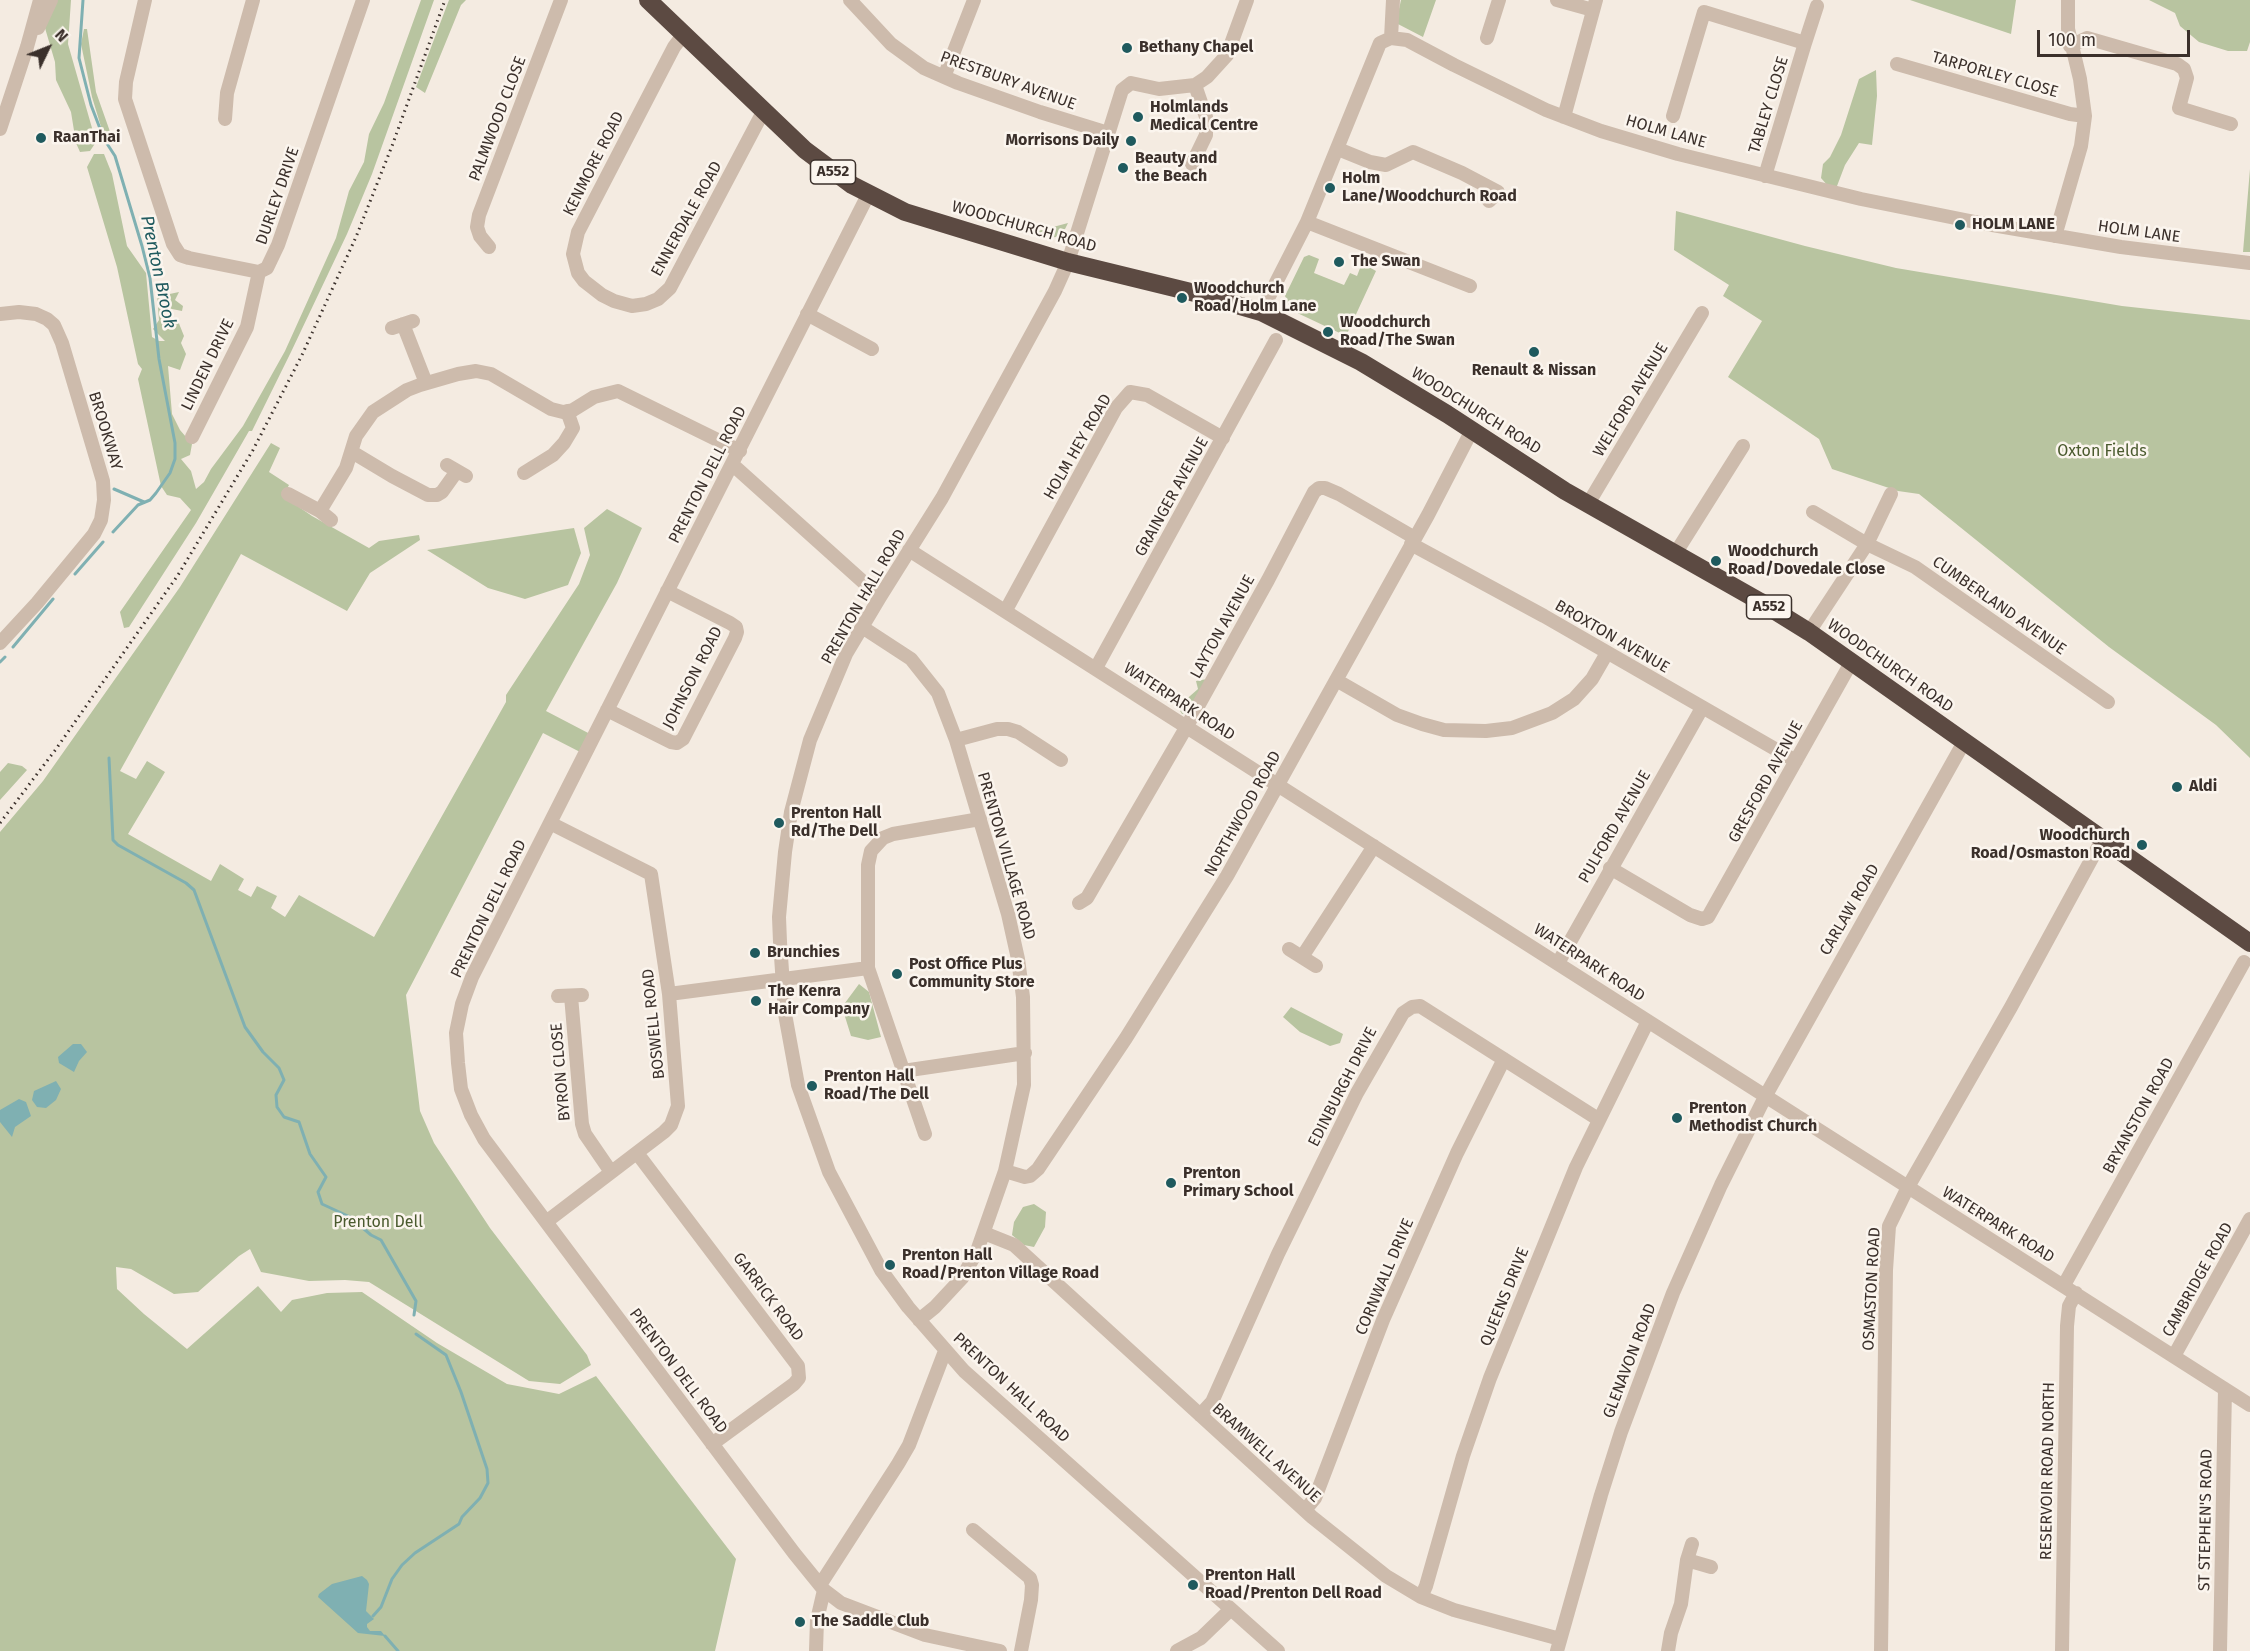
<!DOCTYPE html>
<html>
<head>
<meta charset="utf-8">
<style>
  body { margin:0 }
  #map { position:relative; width:2250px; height:1651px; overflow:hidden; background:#f4ebe1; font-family:"Fira Sans",sans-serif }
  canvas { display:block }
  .north { position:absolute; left:18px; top:18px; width:60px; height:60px; -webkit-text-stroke:4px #fbf5ee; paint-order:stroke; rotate:47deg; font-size:16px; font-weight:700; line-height:24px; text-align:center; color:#3b302b }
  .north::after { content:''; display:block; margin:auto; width:21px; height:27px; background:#3b302b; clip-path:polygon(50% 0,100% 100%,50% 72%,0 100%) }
  .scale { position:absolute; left:2037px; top:30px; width:153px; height:27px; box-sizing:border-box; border:3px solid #3b302b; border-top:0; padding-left:8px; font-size:18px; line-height:21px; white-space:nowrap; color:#3b302b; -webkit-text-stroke:4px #fbf5ee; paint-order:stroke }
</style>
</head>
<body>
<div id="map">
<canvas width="2250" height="1651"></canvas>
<div class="north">N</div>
<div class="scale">100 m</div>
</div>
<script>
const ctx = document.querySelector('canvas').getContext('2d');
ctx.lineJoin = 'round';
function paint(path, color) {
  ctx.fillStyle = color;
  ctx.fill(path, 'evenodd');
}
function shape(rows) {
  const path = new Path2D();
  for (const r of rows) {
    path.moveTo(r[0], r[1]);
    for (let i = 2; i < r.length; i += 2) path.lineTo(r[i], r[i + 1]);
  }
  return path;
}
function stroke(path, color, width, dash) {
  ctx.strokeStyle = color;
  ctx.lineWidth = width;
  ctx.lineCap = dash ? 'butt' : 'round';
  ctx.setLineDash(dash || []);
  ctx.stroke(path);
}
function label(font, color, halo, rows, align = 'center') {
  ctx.font = font + ' "Fira Sans",sans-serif';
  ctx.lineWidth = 5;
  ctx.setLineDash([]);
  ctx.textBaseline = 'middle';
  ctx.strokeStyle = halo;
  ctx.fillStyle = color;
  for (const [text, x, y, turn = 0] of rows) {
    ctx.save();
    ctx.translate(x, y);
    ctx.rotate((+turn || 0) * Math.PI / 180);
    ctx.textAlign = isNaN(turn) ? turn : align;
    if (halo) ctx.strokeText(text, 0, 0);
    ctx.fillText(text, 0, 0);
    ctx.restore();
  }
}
const green = shape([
  [54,0,71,0,68,44,96,142,90,151,80,152,76,143,71,112,56,80,55,62,45,28],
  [421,0,434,0,372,174,347,234,291,352,252,431,249,431,196,523,129,627,124,628,120,612,191,510,180,498,167,495,161,486,138,379,142,369,138,364,117,267,87,167,94,154,104,154,112,174,127,246,146,273,152,337,159,341,165,341,153,329,159,320,157,294,161,291,165,295,179,292,175,300,183,306,182,311,167,308,169,317,178,321,184,336,181,343,186,354,180,370,168,366,172,414,180,430,192,444,190,455,181,459,191,471,196,489,204,482,211,469,243,426,285,351,336,238,349,191,364,162,369,134,384,103],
  [449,0,466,0,461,5,425,93,416,87],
  [1401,0,1436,0,1423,37,1396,23],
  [1910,0,2016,0,2011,34],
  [2149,0,2250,0,2250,42,2247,51,2228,51,2199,42,2180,26,2175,13],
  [84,29,87,29,96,92,114,143,108,142,102,130,92,97,81,44],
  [1876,70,1877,96,1872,145,1859,143,1845,165,1837,186,1828,186,1821,178,1823,164,1830,157,1841,135,1859,79],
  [2250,169,2250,252,2243,252],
  [1676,211,1805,246,1896,268,2122,306,2250,320,2250,758,2216,725,2109,647,1919,494,1898,491,1832,469,1819,439,1728,377,1762,321,1723,296,1729,285,1674,250],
  [1068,223,1065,229,1056,237,1047,238,1029,232,1029,230,1038,231],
  [1309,255,1319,259,1314,273,1344,285,1350,273,1357,276,1362,263,1376,271,1346,336,1291,310,1285,296,1304,257],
  [271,443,280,448,269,472,289,485,283,496,312,516,369,548,379,541,419,535,420,540,370,573,347,611,241,554,120,771,136,779,147,761,165,772,128,834,211,881,220,864,244,879,238,890,251,897,257,886,277,896,271,908,285,917,299,895,374,937,506,702,506,695,579,584,590,555,584,528,607,509,642,528,617,583,546,711,592,735,582,753,543,733,406,995,420,1111,434,1143,490,1228,587,1355,591,1365,560,1384,529,1381,369,1282,345,1280,309,1281,261,1272,250,1249,239,1256,198,1292,174,1294,131,1269,116,1267,117,1289,144,1314,187,1349,258,1286,281,1312,292,1300,327,1293,362,1292,437,1343,507,1384,559,1394,596,1376,736,1559,715,1651,0,1651,0,832,43,781,180,587],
  [574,528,581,553,568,585,525,599,488,588,427,550],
  [1207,679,1202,709,1182,714,1179,709,1182,703,1198,689,1196,681],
  [8,763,22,766,27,770,0,800,0,772],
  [859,984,869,992,881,1037,868,1040,851,1036,842,1007],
  [1291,1007,1343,1034,1340,1043,1330,1046,1300,1032,1283,1017],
  [1034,1204,1046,1212,1045,1227,1034,1247,1024,1245,1012,1235,1014,1222,1023,1207]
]);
const water = shape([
  [73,1044,81,1044,87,1052,79,1061,74,1072,59,1063,58,1057],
  [56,1081,61,1089,56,1100,46,1108,37,1107,32,1100,34,1091],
  [19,1099,26,1102,31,1116,15,1127,12,1137,0,1122,0,1110],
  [362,1576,367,1580,369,1584,366,1611,374,1619,367,1624,367,1627,370,1631,381,1631,385,1636,358,1633,318,1597,319,1594,332,1584]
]);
const stream = shape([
  [83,0,79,58,91,105,104,139,115,156,142,246,150,278,159,359,175,443,175,459,170,473,156,493,150,500,138,505,113,532],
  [114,489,144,502],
  [75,574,103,542],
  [13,647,53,599],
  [0,662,5,657],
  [109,758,113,840,118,845,186,883,194,890,245,1027,263,1052,279,1068,284,1080,276,1095,277,1107,284,1117,299,1122,310,1154,326,1177,318,1192,322,1204,350,1217,371,1235,381,1240,416,1301,414,1315],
  [373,1616,381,1607,392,1579,402,1565,415,1553,459,1524,462,1517,480,1498,488,1483,487,1469,461,1392,446,1355,416,1334],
  [385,1636,398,1651]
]);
const minor = shape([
  [145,0,126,82,125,99,173,244,180,255,189,258,259,272,267,268,278,245,363,0],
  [850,0,891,44,924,68,958,83,1040,112,1108,133],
  [1247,0,1227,55,1207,77,1195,85,1159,89,1131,83,1122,90,1068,262,1055,291,942,498,880,597,846,654,810,740,791,812,785,852,779,917,780,942,785,1014,798,1085,829,1172,881,1270,908,1307,964,1371,1278,1651],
  [1557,0,1593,10],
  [38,28,51,0],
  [683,35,674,47,578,232,573,254,578,273,584,281,602,295,614,301,632,306,646,304,658,299,670,288,763,112],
  [1391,38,1393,0],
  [1487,38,1499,0],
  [1805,43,1817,6],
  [2070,46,2087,38,2177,64,2184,69,2187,78,2179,108,2231,124],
  [1897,64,2070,114,2085,116],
  [944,77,974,0],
  [1673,116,1704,12,1805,43,1765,176],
  [1564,117,1596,0],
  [225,119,227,93,253,0],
  [0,129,27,47,40,0],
  [1338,149,1370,162,1386,165,1413,152,1462,173,1498,192,1489,201],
  [1192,164,1206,135,1206,117,1195,85],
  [869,193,472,977,462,1004,456,1033,458,1063,461,1089,471,1115,484,1139,794,1553,824,1590,841,1603,925,1635,1000,1651],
  [1307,222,1470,286],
  [2055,236,2081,146,2085,116,2080,79,2068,29,2068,0],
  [489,247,480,236,477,227,479,215,561,0],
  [1261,312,1307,222,1380,43,1391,38,1407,40,1454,65,1546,110,1601,131,1678,154,1861,199,1975,222,2121,247,2250,263],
  [0,314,19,312,36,314,47,319,54,325,62,343,103,481,104,500,101,520,94,534,37,603,0,643],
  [807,314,872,349],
  [403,324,426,383],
  [392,328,413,321],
  [192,437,247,327,259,272],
  [352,452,392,476,428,495,437,495,442,492,457,471],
  [447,465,466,476],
  [733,465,880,597],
  [524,473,553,455,564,443,573,428,567,411],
  [288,494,320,511,331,520],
  [1588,504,1702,313],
  [320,511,346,468,356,436,373,412,407,390,420,385,458,374,476,371,491,374,551,409,563,412,573,410,594,397,618,391,740,451],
  [1813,512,1867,544,1915,567,2108,702],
  [1411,544,1544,616,1796,761],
  [909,550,2250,1405],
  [1675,554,1743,446],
  [1006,610,1116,408,1130,392,1147,395,1223,438],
  [862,627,911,659,938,693,956,740,1008,914,1018,959,1023,997,1024,1085,1005,1171,977,1251,962,1278,935,1307,919,1320],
  [1809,632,1867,544,1891,494],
  [1096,668,1276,340],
  [1336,680,1397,715,1422,724,1444,730,1486,731,1512,728,1552,713,1574,699,1592,679,1607,653],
  [607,710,671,742,677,743,683,739,735,638,737,632,736,627,730,623,667,591],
  [956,740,997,729,1008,729,1018,732,1061,760],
  [1610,868,1690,915,1702,919,1708,917,1852,661],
  [1079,903,1087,898,1187,726,1268,580,1314,492,1319,488,1325,488,1339,494,1415,538],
  [1289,949,1316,966],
  [1302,957,1374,846],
  [1558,963,1702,708],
  [669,994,868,968],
  [558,996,582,995],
  [571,996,582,1124,585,1134,611,1172],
  [903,1071,1025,1053],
  [925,1134,868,968,868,865,871,851,883,838,893,834,980,819],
  [637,1153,798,1366,799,1378,794,1384,712,1444],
  [1005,1171,1025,1177,1030,1176,1038,1169,1126,1038,1227,876,1428,515,1472,430],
  [546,1222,664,1132,671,1125,678,1106,669,994,651,874,550,823],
  [984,1233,1014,1245,1312,1517,1386,1576,1421,1597,1454,1610,1560,1639],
  [2064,1285,2244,962],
  [2174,1356,2250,1219],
  [1200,1415,1212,1402,1278,1254,1357,1093,1403,1013,1412,1007,1420,1006,1598,1119],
  [1305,1510,1315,1498,1383,1320,1457,1153,1504,1059],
  [973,1530,1030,1578,1032,1585,1031,1600,1021,1651],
  [1687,1560,1711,1567],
  [820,1585,898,1464,909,1445,945,1351],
  [1421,1597,1426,1586,1463,1456,1490,1378,1576,1167,1648,1021],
  [816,1651,817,1620,824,1590],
  [1177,1651,1201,1638,1230,1610],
  [1557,1651,1601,1495,1621,1432,1673,1293,1721,1185,1766,1095,1964,742],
  [1668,1651,1671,1633,1681,1604,1687,1560,1692,1544],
  [1881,1651,1886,1270,1889,1226,1908,1187,2011,1007,2103,838],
  [2062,1651,2067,1326,2069,1306,2076,1293],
  [2220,1651,2225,1389]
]);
const highway = shape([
  [648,0,805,150,852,185,905,212,1068,262,1199,294,1261,312,1361,362,1447,414,1565,491,1759,601,1809,632,2250,943]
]);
const rail = shape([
  [0,823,56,749,178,575,253,450,302,355,356,237,392,146,445,0]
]);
const markers = [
  [1127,48,6,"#1f5a5e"],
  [1138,117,6,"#1f5a5e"],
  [41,138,6,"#1f5a5e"],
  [1131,141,6,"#1f5a5e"],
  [1123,168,6,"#1f5a5e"],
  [1330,188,6,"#1f5a5e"],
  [1960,225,6,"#1f5a5e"],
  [1339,262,6,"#1f5a5e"],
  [1182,298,6,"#1f5a5e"],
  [1328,332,6,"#1f5a5e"],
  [1534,352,6,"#1f5a5e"],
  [1716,561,6,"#1f5a5e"],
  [2177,787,6,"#1f5a5e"],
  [779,823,6,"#1f5a5e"],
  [2142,845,6,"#1f5a5e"],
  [755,953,6,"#1f5a5e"],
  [897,974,6,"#1f5a5e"],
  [756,1001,6,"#1f5a5e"],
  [812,1086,6,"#1f5a5e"],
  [1677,1118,6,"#1f5a5e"],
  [1171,1183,6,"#1f5a5e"],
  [890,1265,6,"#1f5a5e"],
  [1193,1585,6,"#1f5a5e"],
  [800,1622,6,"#1f5a5e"]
];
const shields = [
  [833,172,45],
  [1769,607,45]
];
const shieldNames = [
  ["A552",833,172],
  ["A552",1769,607]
];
const poiNames = [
  ["Bethany Chapel",1139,48],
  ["Holmlands",1150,108],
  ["Medical Centre",1150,126],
  ["RaanThai",53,138],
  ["Morrisons Daily",1119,141,"right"],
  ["Beauty and",1135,159],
  ["the Beach",1135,177],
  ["Holm",1342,179],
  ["Lane/Woodchurch Road",1342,197],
  ["HOLM LANE",1972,225],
  ["The Swan",1351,262],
  ["Woodchurch",1194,289],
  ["Road/Holm Lane",1194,307],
  ["Woodchurch",1340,323],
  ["Road/The Swan",1340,341],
  ["Renault & Nissan",1534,371,"center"],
  ["Woodchurch",1728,552],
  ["Road/Dovedale Close",1728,570],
  ["Aldi",2189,787],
  ["Prenton Hall",791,814],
  ["Rd/The Dell",791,832],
  ["Woodchurch",2130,836,"right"],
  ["Road/Osmaston Road",2130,854,"right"],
  ["Brunchies",767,953],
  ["Post Office Plus",909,965],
  ["Community Store",909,983],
  ["The Kenra",768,992],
  ["Hair Company",768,1010],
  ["Prenton Hall",824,1077],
  ["Road/The Dell",824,1095],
  ["Prenton",1689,1109],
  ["Methodist Church",1689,1127],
  ["Prenton",1183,1174],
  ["Primary School",1183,1192],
  ["Prenton Hall",902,1256],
  ["Road/Prenton Village Road",902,1274],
  ["Prenton Hall",1205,1576],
  ["Road/Prenton Dell Road",1205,1594],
  ["The Saddle Club",812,1622]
];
const streetNames = [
  ["TARPORLEY CLOSE",1995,75,16],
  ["PRESTBURY AVENUE",1008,81,20],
  ["TABLEY CLOSE",1769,105,-73],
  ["PALMWOOD CLOSE",498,119,-69],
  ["HOLM LANE",1666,132,16],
  ["KENMORE ROAD",594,164,-63],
  ["DURLEY DRIVE",278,196,-71],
  ["ENNERDALE ROAD",687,219,-61],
  ["WOODCHURCH ROAD",1024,227,16],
  ["HOLM LANE",2139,232,8],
  ["LINDEN DRIVE",208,365,-64],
  ["WELFORD AVENUE",1631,400,-59],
  ["WOODCHURCH ROAD",1476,411,32],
  ["BROOKWAY",105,431,73],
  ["HOLM HEY ROAD",1078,447,-60],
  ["PRENTON DELL ROAD",708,475,-63],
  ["GRAINGER AVENUE",1172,497,-61],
  ["PRENTON HALL ROAD",864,597,-60],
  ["CUMBERLAND AVENUE",1999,606,35],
  ["LAYTON AVENUE",1223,627,-61],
  ["BROXTON AVENUE",1612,637,30],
  ["WOODCHURCH ROAD",1890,666,35],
  ["JOHNSON ROAD",693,678,-63],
  ["WATERPARK ROAD",1179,702,33],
  ["GRESFORD AVENUE",1766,782,-61],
  ["NORTHWOOD ROAD",1243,814,-61],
  ["PULFORD AVENUE",1615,827,-60],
  ["PRENTON VILLAGE ROAD",1006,856,74],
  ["PRENTON DELL ROAD",489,909,-64],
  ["CARLAW ROAD",1850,910,-60],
  ["WATERPARK ROAD",1589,963,33],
  ["BOSWELL ROAD",654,1024,-96],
  ["BYRON CLOSE",561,1072,-95],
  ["EDINBURGH DRIVE",1343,1087,-63],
  ["BRYANSTON ROAD",2139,1116,-61],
  ["WATERPARK ROAD",1998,1225,32],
  ["CORNWALL DRIVE",1385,1277,-67],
  ["CAMBRIDGE ROAD",2198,1280,-61],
  ["OSMASTON ROAD",1872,1289,-87],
  ["GARRICK ROAD",768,1297,53],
  ["QUEENS DRIVE",1505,1297,-68],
  ["GLENAVON ROAD",1630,1361,-69],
  ["PRENTON DELL ROAD",678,1371,53],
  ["PRENTON HALL ROAD",1011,1388,43],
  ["BRAMWELL AVENUE",1266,1453,42],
  ["RESERVOIR ROAD NORTH",2048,1471,-89],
  ["ST STEPHEN'S ROAD",2206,1520,-89]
];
const parkNames = [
  ["Oxton Fields",2102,452],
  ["Prenton Dell",378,1223]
];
const waterNames = [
  ["Prenton Brook",158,272,78]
];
paint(green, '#b8c4a0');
paint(water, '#7fb0b2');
stroke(stream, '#7fb0b2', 3);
stroke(minor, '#cdbbac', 14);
stroke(highway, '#5c4a42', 18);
stroke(rail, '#3b302b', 3, [1.5, 4.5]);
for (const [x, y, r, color] of markers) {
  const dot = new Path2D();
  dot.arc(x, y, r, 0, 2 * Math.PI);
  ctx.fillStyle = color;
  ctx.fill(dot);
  stroke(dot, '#fbf5ee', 2);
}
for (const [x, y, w] of shields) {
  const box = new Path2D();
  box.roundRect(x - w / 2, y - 12, w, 24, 4.5);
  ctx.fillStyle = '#fbf5ee';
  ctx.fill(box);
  stroke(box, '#3b302b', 1.5);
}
label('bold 15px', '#3b302b', null, shieldNames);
label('bold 16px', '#3b302b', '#fbf5ee', poiNames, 'left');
label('16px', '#3b302b', '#fbf5ee', streetNames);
label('16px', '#4a5a2e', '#fbf5ee', parkNames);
label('italic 18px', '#1f5a5e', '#fbf5ee', waterNames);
</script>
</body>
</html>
